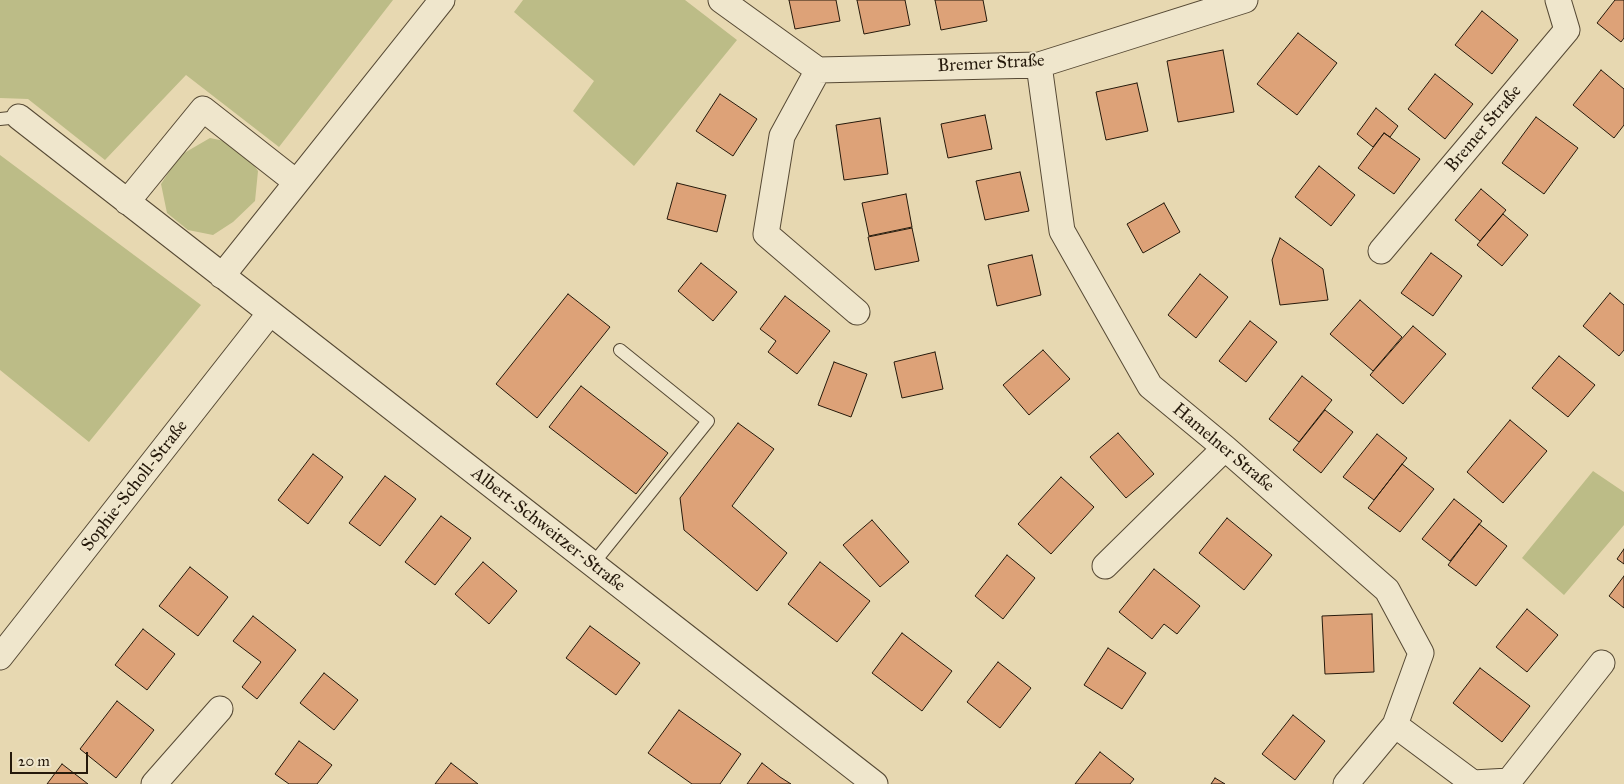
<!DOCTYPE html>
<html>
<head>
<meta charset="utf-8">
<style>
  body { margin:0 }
  #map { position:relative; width:1624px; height:784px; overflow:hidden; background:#e7d8b1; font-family:"IM FELL Great Primer",serif }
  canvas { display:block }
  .scale { position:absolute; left:10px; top:752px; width:78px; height:22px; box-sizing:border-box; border:2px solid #25190b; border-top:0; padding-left:6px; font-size:15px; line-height:18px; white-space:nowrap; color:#25190b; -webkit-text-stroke:4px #efe6cc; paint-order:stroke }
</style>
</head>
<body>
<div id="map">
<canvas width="1624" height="784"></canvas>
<div class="scale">20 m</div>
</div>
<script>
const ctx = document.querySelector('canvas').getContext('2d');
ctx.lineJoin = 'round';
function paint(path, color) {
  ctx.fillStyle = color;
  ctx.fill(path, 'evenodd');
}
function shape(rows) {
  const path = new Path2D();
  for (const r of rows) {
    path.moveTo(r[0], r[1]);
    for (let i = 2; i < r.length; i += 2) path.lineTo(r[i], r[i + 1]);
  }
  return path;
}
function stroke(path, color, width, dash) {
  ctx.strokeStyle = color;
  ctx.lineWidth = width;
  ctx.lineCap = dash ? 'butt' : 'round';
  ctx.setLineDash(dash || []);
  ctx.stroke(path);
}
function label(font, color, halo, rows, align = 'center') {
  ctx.font = font + ' "IM FELL Great Primer",serif';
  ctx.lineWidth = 4;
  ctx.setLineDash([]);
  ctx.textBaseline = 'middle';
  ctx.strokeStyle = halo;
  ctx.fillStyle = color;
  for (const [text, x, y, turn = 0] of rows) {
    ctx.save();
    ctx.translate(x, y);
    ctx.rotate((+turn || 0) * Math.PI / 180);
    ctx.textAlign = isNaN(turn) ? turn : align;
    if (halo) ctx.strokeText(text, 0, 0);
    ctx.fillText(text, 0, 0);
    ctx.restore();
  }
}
const green = shape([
  [0,0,393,0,279,147,186,75,105,160,28,99,0,98],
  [523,0,685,0,737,40,634,166,573,111,594,81,514,12],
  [210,138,239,144,258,171,255,201,233,222,213,235,188,230,167,213,161,184,179,156],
  [0,155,201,305,89,442,0,370],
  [1593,471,1624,492,1624,525,1564,595,1522,558]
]);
const building = shape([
  [789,0,836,0,840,21,795,29,789,0],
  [857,0,905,0,910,25,864,34,857,0],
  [935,0,983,0,987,21,941,30,935,0],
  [1615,0,1624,0,1624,38,1621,42,1597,23,1615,0],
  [1482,11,1518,40,1492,74,1455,45,1482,11],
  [1298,33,1337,63,1297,115,1257,84,1298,33],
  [1223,50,1234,112,1178,122,1167,61,1223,50],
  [1601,70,1624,89,1624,125,1614,138,1573,105,1601,70],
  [1435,74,1473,104,1445,139,1408,109,1435,74],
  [1137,83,1148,131,1106,140,1096,92,1137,83],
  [720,94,757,119,733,156,696,131,720,94],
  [1376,108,1398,126,1390,137,1384,133,1373,147,1357,134,1376,108],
  [985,115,992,149,948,158,941,124,985,115],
  [1536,117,1578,148,1544,194,1502,163,1536,117],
  [880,118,888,174,844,180,836,125,880,118],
  [1384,133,1420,159,1394,194,1358,168,1384,133],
  [1319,166,1355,195,1331,226,1295,197,1319,166],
  [1020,172,1029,211,985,220,976,181,1020,172],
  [677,183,726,195,717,232,667,219,677,183],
  [1481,189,1506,210,1480,241,1455,220,1481,189],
  [906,194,912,227,869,236,862,203,906,194],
  [1164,203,1180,232,1143,253,1127,224,1164,203],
  [1503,214,1528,235,1502,266,1477,245,1503,214],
  [912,228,919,261,875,270,868,237,912,228],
  [1280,238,1323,269,1328,300,1280,305,1272,260,1280,238],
  [1431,253,1462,276,1433,316,1401,293,1431,253],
  [1032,255,1041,295,997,306,988,265,1032,255],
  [701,263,737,292,713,321,678,291,701,263],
  [1200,274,1228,297,1196,338,1168,315,1200,274],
  [1610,293,1624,305,1624,350,1619,356,1583,326,1610,293],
  [568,294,610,327,537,418,496,384,568,294],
  [785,296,830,331,797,374,768,352,776,341,760,329,785,296],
  [1360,300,1402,337,1373,371,1330,334,1360,300],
  [1250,321,1277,342,1246,382,1219,361,1250,321],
  [1413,326,1446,354,1403,404,1370,375,1413,326],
  [1043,350,1070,379,1029,415,1003,385,1043,350],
  [935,352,943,389,902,398,894,362,935,352],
  [1559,356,1595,385,1568,417,1532,388,1559,356],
  [834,362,867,374,851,417,818,405,834,362],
  [1302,376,1332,400,1299,442,1269,419,1302,376],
  [581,386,668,453,636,494,549,427,581,386],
  [1325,410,1353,432,1321,473,1293,450,1325,410],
  [1510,420,1547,451,1503,503,1467,472,1510,420],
  [738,423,774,449,732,506,787,553,757,591,684,530,680,498,738,423],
  [1118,433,1154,474,1126,498,1090,457,1118,433],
  [1377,434,1407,458,1374,500,1343,477,1377,434],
  [313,454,343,477,308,524,278,500,313,454],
  [1402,464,1434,489,1400,532,1368,508,1402,464],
  [385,476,416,499,380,546,349,523,385,476],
  [1061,477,1094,507,1051,554,1018,524,1061,477],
  [1454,499,1482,521,1450,561,1422,539,1454,499],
  [441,516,471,538,435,585,405,562,441,516],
  [1227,518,1272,555,1244,590,1199,553,1227,518],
  [872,520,909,562,880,587,843,545,872,520],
  [1479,524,1507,546,1476,586,1448,565,1479,524],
  [1624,549,1624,564,1617,559,1624,549],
  [1007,555,1035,578,1003,619,975,596,1007,555],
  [483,562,517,591,489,624,455,594,483,562],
  [820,562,870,601,837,642,788,604,820,562],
  [190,567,228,597,198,636,159,606,190,567],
  [1154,569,1200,606,1177,634,1164,624,1152,639,1119,612,1154,569],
  [1624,576,1624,608,1609,596,1624,576],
  [1527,609,1558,635,1527,672,1496,647,1527,609],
  [1372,614,1374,672,1325,674,1322,616,1372,614],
  [253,616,296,650,257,699,242,687,261,662,233,641,253,616],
  [590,626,640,663,616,695,566,658,590,626],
  [143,629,175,654,147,690,115,665,143,629],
  [902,633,952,671,922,711,872,673,902,633],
  [1108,648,1146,673,1122,709,1084,685,1108,648],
  [998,662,1031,688,1000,728,967,702,998,662],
  [1480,668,1530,706,1502,742,1453,703,1480,668],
  [324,673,358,700,334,730,300,703,324,673],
  [117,701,154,730,116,778,80,749,117,701],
  [679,710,741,754,720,784,692,784,648,753,679,710],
  [1293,715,1325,741,1295,780,1262,754,1293,715],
  [299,741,332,765,317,784,289,784,275,774,299,741],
  [1100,752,1134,779,1130,784,1075,784,1100,752],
  [451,763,478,784,435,784,451,763],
  [762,763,780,777,791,784,747,784,762,763],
  [62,764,88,784,47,784,62,764],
  [1215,778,1225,784,1211,784,1215,778]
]);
const service = shape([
  [0,119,19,117],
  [592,565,708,421,620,350]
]);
const minor = shape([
  [721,0,818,70,1039,65,1245,0],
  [1039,65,1062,231,1150,386,1225,448,1387,590,1421,653,1395,725,1346,784],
  [818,70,782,136,766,234,857,312],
  [19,117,875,784],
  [127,202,203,109,296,182],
  [1381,251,1567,30,1558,0],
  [222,276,442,0],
  [1105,566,1225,448],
  [0,657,270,313],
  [1395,725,1473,783,1509,781,1602,663],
  [154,784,220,709]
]);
const streetNames = [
  ["Bremer Straße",991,64,-3],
  ["Bremer Straße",1484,129,-50],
  ["Hamelner Straße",1223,448,40],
  ["Sophie-Scholl-Straße",135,486,-52],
  ["Albert-Schweitzer-Straße",548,530,38]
];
paint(green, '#bcbc87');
paint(building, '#dda278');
stroke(building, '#25190b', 1);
stroke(service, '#564934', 14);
stroke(minor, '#564934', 27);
stroke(service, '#efe6cc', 12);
stroke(minor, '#efe6cc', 25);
label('18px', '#25190b', '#efe6cc', streetNames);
</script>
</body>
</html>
